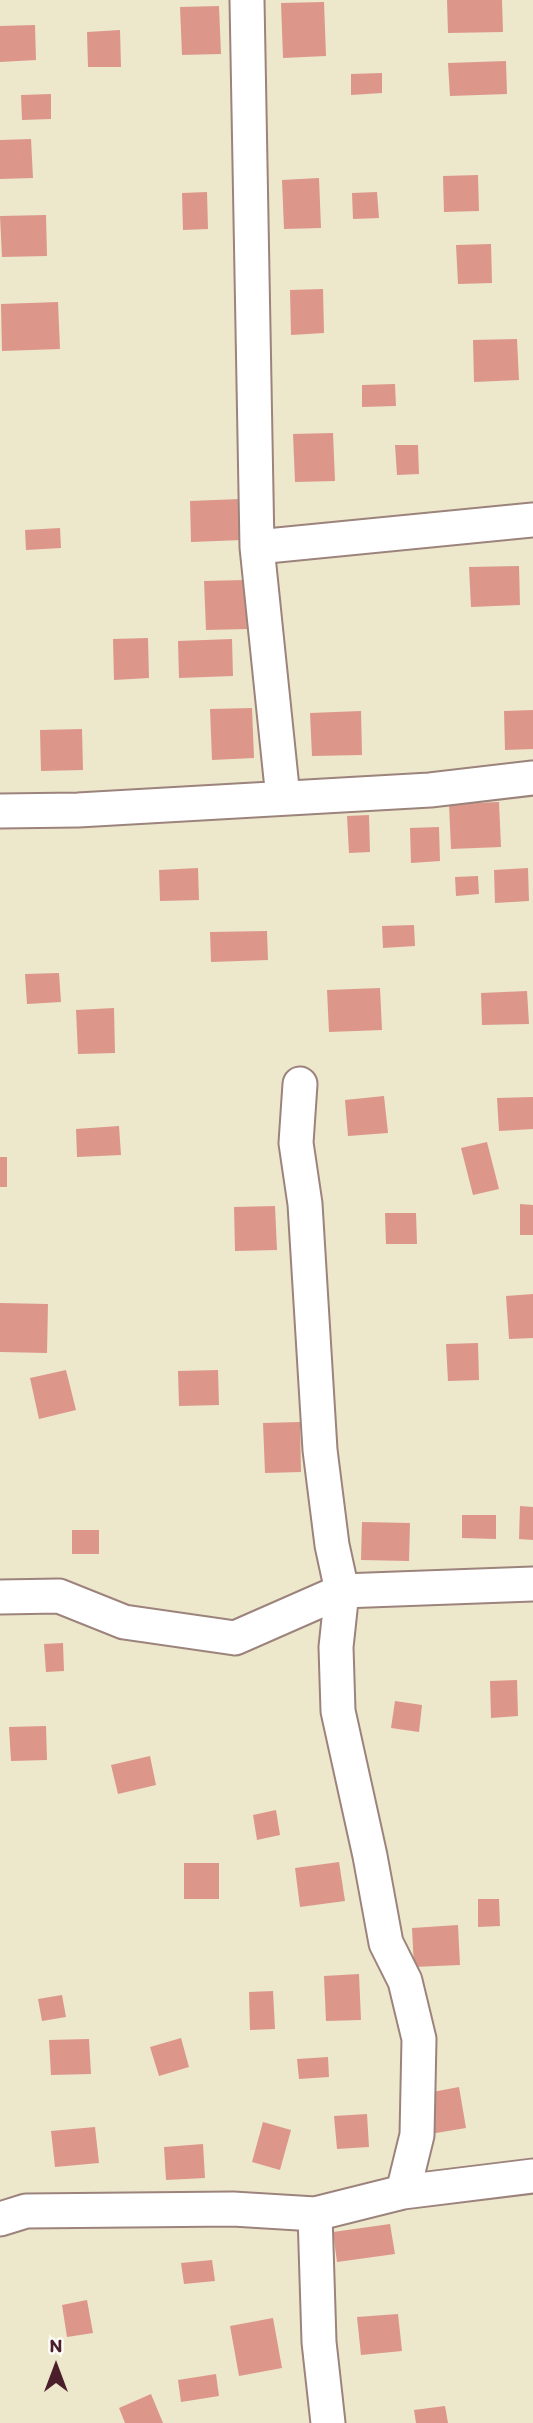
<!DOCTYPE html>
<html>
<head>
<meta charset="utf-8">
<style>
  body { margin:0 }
  #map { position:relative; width:533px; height:2423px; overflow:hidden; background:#ede7cc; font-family:Itim,sans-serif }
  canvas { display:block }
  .north { position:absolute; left:21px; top:2332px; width:70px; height:70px; -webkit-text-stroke:5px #fdfcf7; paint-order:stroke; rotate:0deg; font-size:19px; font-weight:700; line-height:28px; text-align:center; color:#4a1f2b }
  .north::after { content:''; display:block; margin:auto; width:24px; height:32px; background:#4a1f2b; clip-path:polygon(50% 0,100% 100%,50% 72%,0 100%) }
</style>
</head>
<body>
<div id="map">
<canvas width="533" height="2423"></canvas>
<div class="north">N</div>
</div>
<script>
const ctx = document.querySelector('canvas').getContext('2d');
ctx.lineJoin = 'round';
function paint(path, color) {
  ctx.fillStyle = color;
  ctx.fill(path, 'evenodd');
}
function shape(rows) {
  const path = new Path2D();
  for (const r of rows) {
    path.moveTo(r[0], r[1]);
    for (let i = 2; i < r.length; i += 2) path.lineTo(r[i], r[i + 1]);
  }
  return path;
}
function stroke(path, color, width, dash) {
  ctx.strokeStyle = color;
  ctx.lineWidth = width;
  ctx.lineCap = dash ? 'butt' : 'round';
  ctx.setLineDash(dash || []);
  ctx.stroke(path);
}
const building = shape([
  [447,0,502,0,503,32,448,33],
  [324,2,326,56,283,58,281,3],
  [219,6,221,54,182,55,180,7],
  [35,25,36,60,0,62,0,26],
  [120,30,121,67,88,67,87,32],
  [506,61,507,94,450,96,448,63],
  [382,73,382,93,351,95,351,74],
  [51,94,51,119,22,120,21,95],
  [31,139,33,178,0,179,0,140],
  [478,175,479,211,444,212,443,176],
  [319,178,321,228,284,229,282,180],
  [207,192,208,229,183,230,182,193],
  [377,192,379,218,353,219,352,193],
  [46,215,47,256,2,257,0,216],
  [491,244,492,283,458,284,456,245],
  [323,289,324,333,291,335,290,290],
  [58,302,60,349,2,351,1,304],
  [517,339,519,380,474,382,473,340],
  [395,384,396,406,362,407,362,385],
  [333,433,335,481,295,482,293,434],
  [395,445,418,445,419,474,397,475],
  [240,499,242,540,191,542,190,501],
  [60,528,61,548,26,550,25,530],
  [519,566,520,605,471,607,469,567],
  [245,580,247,629,206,630,204,581],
  [148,638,149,678,114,680,113,639],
  [232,639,233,676,179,678,178,641],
  [252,708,254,758,212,760,210,709],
  [533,710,533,749,505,750,504,711],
  [361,711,362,755,312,756,310,713],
  [82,729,83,770,41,771,40,730],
  [499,802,501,847,451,849,449,804],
  [369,815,370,852,349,853,347,816],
  [439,827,440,861,411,863,410,828],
  [198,868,199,900,160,901,159,870],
  [528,868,529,901,495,903,494,870],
  [478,876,479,894,456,896,455,877],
  [414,925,415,946,383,948,382,926],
  [267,931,268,960,211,962,210,932],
  [59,973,61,1002,27,1004,25,974],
  [380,988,382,1030,329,1032,327,990],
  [527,991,529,1024,482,1025,481,993],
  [114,1008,115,1053,78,1054,76,1010],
  [384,1096,388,1133,348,1136,345,1100],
  [533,1097,533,1129,499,1131,497,1098],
  [119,1126,121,1155,77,1157,76,1129],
  [487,1142,499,1189,473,1195,461,1148],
  [0,1157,7,1157,7,1187,0,1187],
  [520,1204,533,1205,533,1235,520,1235],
  [275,1206,277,1250,235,1251,234,1207],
  [385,1213,416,1213,417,1244,386,1244],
  [533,1294,533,1338,509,1339,506,1296],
  [0,1303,48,1304,47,1353,0,1352],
  [478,1343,479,1380,448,1381,446,1344],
  [66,1370,76,1410,39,1419,30,1378],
  [218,1370,219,1405,179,1406,178,1371],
  [300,1422,301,1472,265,1473,263,1423],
  [520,1506,533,1507,533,1540,519,1539],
  [462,1515,496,1515,496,1539,462,1538],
  [362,1522,410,1523,409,1561,361,1560],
  [72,1530,99,1530,99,1554,72,1554],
  [63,1643,64,1671,46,1672,44,1644],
  [517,1680,518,1716,491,1718,490,1681],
  [395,1701,422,1705,419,1732,391,1728],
  [46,1726,47,1760,11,1761,9,1727],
  [150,1756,156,1785,118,1794,111,1765],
  [276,1810,280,1835,257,1840,253,1815],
  [339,1862,345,1901,300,1907,295,1868],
  [184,1863,219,1863,219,1899,184,1899],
  [478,1899,499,1899,500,1926,478,1927],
  [458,1925,460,1965,414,1967,412,1928],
  [359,1974,361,2020,326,2021,324,1976],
  [273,1991,275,2029,250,2030,249,1992],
  [62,1995,66,2017,42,2021,38,1999],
  [181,2038,189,2067,159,2076,150,2047],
  [89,2039,91,2074,51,2075,49,2040],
  [328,2057,329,2077,299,2079,297,2059],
  [459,2087,466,2128,430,2134,422,2094],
  [367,2114,369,2147,337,2149,334,2116],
  [263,2122,291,2130,280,2170,252,2162],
  [95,2127,99,2163,55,2167,51,2131],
  [203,2144,205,2178,166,2180,164,2147],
  [390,2224,395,2254,337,2262,333,2232],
  [212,2260,215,2281,184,2284,181,2263],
  [87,2300,93,2333,67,2337,62,2305],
  [398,2314,402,2351,361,2355,357,2317],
  [273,2318,282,2368,239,2376,230,2326],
  [216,2374,219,2396,181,2402,178,2380],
  [151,2394,163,2423,125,2423,119,2408],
  [445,2406,448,2423,416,2423,414,2410]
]);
const street = shape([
  [247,0,257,547,283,798],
  [257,547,533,520],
  [0,811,78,810,430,790,533,778],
  [0,1597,59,1596,124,1622,235,1638,342,1591,533,1584],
  [403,2192,533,2176],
  [315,2214,319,2342,328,2423],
  [0,2219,26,2211,233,2209,315,2214,403,2192,417,2135,419,2039,405,1981,386,1943,370,1856,338,1711,336,1647,342,1591,332,1545,320,1450,305,1204,296,1143,300,1084]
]);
paint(building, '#dc978a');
stroke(street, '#9c837c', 37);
stroke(street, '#fff', 33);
</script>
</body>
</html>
